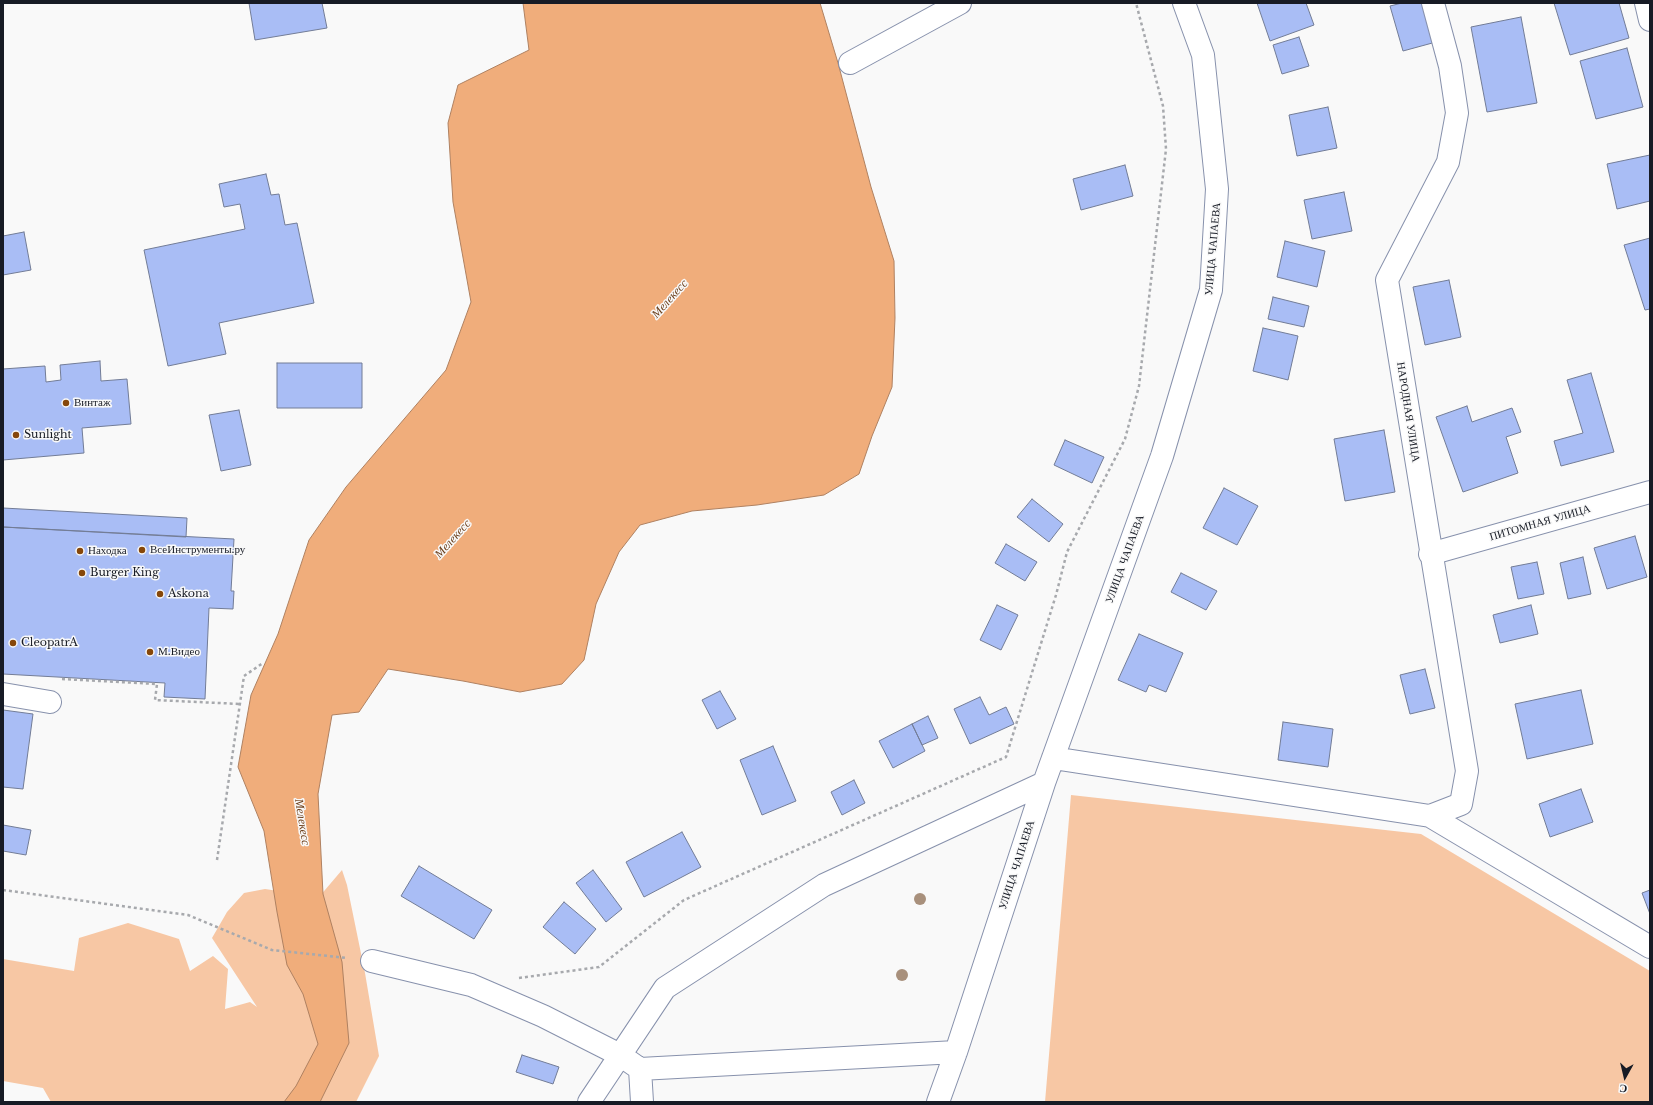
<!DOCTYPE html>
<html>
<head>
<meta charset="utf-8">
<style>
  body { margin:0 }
  #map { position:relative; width:1653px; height:1105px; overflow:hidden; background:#f9f9f9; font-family:"Libre Baskerville",serif }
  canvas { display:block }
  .frame { position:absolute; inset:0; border:4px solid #171b25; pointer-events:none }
  .north { position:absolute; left:1605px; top:1057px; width:40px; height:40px; -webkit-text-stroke:3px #f9f9f9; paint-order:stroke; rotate:188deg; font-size:11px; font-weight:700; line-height:16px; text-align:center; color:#171b25 }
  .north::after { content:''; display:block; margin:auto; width:14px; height:18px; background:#171b25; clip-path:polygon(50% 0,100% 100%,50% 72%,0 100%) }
</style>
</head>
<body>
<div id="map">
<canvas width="1653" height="1105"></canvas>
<div class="frame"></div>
<div class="north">С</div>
</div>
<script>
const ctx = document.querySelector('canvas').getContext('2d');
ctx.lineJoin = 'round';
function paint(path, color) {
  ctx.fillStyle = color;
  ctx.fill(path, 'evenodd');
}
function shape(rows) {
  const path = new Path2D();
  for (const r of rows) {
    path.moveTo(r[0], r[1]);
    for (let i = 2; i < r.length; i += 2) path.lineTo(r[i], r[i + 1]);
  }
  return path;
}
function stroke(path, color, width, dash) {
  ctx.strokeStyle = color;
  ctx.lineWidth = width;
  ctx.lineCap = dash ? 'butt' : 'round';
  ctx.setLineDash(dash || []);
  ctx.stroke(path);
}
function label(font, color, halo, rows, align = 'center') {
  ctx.font = font + ' "Libre Baskerville",serif';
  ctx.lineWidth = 3;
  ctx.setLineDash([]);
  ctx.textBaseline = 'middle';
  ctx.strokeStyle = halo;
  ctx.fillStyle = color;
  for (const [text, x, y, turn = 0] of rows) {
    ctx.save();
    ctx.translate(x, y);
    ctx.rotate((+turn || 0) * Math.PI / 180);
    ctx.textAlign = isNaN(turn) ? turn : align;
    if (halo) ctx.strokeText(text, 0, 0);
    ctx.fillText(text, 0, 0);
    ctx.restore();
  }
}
const green = shape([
  [1071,795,1421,834,1650,971,1650,1102,1045,1102],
  [342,870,347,885,365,973,379,1056,356,1102,51,1102,43,1088,3,1081,3,959,74,971,79,938,128,923,179,939,190,971,213,956,228,969,225,1009,250,1002,257,1007,212,938,227,912,244,893,265,889,319,897]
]);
const water = shape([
  [523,3,820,3,838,63,871,187,894,261,895,318,892,387,872,436,859,474,824,495,757,505,692,511,640,525,619,552,596,604,584,660,562,684,520,692,463,681,388,669,359,712,332,715,318,794,323,894,342,962,349,1043,320,1102,284,1102,296,1086,318,1044,303,994,287,965,277,912,264,831,238,767,251,695,278,634,309,540,346,487,446,370,471,302,453,202,448,123,458,85,529,50,523,3]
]);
const building = shape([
  [249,3,322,3,327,28,255,40,249,3],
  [1257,3,1306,3,1314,25,1270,41,1257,3],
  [1402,3,1425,3,1436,42,1403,51,1390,6,1402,3],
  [1554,3,1619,3,1629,38,1570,55,1554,3],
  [1521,17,1537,103,1487,112,1471,27,1521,17],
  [1299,37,1309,66,1282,74,1273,45,1299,37],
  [1627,48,1643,107,1596,119,1580,61,1627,48],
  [1328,107,1337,148,1297,156,1289,115,1328,107],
  [1650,155,1650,201,1617,209,1607,164,1650,155],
  [1125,165,1133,196,1081,210,1073,179,1125,165],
  [266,174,271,195,279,194,285,225,297,223,314,303,219,323,226,354,168,366,144,250,245,229,240,204,224,207,219,184,266,174],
  [1344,192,1352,231,1312,239,1304,200,1344,192],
  [24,232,31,270,3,275,3,236,24,232],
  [1650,238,1650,309,1645,310,1624,245,1650,238],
  [1285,241,1325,251,1317,287,1277,277,1285,241],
  [1449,280,1461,337,1425,345,1413,287,1449,280],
  [1273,297,1309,306,1304,327,1268,319,1273,297],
  [1263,328,1298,336,1288,380,1253,371,1263,328],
  [100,361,101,381,127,379,131,424,82,428,84,453,3,460,3,369,45,366,46,382,61,380,60,365,100,361],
  [277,363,362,363,362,408,277,408,277,363],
  [1591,373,1614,452,1561,466,1554,441,1583,433,1567,380,1591,373],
  [1467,406,1472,422,1512,408,1521,432,1506,437,1518,473,1463,492,1436,417,1467,406],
  [239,410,251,465,221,471,209,415,239,410],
  [1384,430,1395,492,1345,501,1334,439,1384,430],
  [1065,440,1104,457,1092,483,1054,465,1065,440],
  [1224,488,1258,506,1237,545,1203,528,1224,488],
  [1032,499,1063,524,1049,542,1017,517,1032,499],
  [3,508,187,518,186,537,3,527,3,508],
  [3,527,234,539,231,591,234,591,233,609,209,608,205,699,164,697,165,683,3,674,3,527],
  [1635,536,1647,577,1607,589,1594,548,1635,536],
  [1006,544,1037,562,1025,581,995,563,1006,544],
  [1583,557,1591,594,1568,599,1560,563,1583,557],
  [1537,562,1544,594,1518,599,1511,567,1537,562],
  [1181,573,1217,591,1206,610,1171,592,1181,573],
  [997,605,1018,615,1001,650,980,640,997,605],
  [1531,605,1538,634,1500,643,1493,615,1531,605],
  [1139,634,1183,653,1166,692,1149,685,1146,692,1118,680,1139,634],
  [1425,669,1435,708,1410,714,1400,675,1425,669],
  [1581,690,1593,744,1527,759,1515,704,1581,690],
  [720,691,736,719,717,729,702,700,720,691],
  [980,697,989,715,1006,707,1014,724,970,744,954,709,980,697],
  [3,710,33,714,23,789,3,787,3,710],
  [928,716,938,738,922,745,912,724,928,716],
  [1283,722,1333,729,1328,767,1278,760,1283,722],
  [912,724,925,751,893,768,879,741,912,724],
  [773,746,796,801,762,815,740,760,773,746],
  [854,780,865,803,842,815,831,792,854,780],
  [1581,789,1593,822,1550,837,1539,804,1581,789],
  [3,825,31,830,26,855,3,851,3,825],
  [682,832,701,867,644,897,626,862,682,832],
  [419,866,492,910,474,939,401,896,419,866],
  [593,870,622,909,606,922,576,883,593,870],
  [1650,890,1650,914,1642,893,1650,890],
  [564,902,596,929,575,954,543,927,564,902],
  [522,1055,559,1067,553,1084,516,1072,522,1055]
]);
const path = shape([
  [62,679,157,684,155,700,240,704],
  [217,860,244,676,263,663],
  [3,890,188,915,272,950,347,958],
  [519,978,599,967,684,900,1006,757,1056,595,1067,552,1125,439,1139,386,1166,149,1163,106,1136,3]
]);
const minor = shape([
  [1646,3,1650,20],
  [850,63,960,3],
  [1430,554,1650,492],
  [3,694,50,702],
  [1053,758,1430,816,1650,947],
  [1430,816,1461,804,1467,771,1387,280,1448,162,1457,113,1450,66,1433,3],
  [372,961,471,985,543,1016,620,1055,640,1069,956,1052],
  [640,1069,642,1102],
  [589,1102,665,988,824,885,1044,783],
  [938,1102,956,1052,1044,783,1162,456,1211,290,1217,189,1203,55,1184,3]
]);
const trees = [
  [920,899],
  [902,975]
];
const markers = [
  [66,403,4,"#86470a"],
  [16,435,4,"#86470a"],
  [142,550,4,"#86470a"],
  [80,551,4,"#86470a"],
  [82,573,4,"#86470a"],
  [160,594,4,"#86470a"],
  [13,643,4,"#86470a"],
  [150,652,4,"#86470a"]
];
const streetNames = [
  ["УЛИЦА ЧАПАЕВА",1213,249,-85],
  ["НАРОДНАЯ УЛИЦА",1408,412,81],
  ["ПИТОМНАЯ УЛИЦА",1540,523,-16],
  ["УЛИЦА ЧАПАЕВА",1125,559,-70],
  ["УЛИЦА ЧАПАЕВА",1017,865,-72]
];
const poiNames = [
  ["Винтаж",74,403],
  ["Sunlight",24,435],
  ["ВсеИнструменты.ру",150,550],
  ["Находка",88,551],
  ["Burger King",90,573],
  ["Askona",168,594],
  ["CleopatrA",21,643],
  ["М.Видео",158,652]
];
const waterNames = [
  ["Мелекесс",670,299,-48],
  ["Мелекесс",453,539,-48],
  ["Мелекесс",302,822,81]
];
paint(green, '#f7c7a4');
paint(water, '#f0ad7b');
stroke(water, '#af8161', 1);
paint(building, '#a9bdf5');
stroke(building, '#727c96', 1);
stroke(minor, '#8791ac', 24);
stroke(path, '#a7a9ad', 2.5, [3, 3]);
stroke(minor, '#fff', 22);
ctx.fillStyle = '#a8907c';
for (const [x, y] of trees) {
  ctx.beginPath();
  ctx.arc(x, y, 6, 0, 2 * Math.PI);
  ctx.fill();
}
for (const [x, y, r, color] of markers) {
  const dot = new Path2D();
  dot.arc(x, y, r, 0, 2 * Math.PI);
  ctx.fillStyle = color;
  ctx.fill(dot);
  stroke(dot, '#f9f9f9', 1.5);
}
label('11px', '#171b25', '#f9f9f9', streetNames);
label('11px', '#171b25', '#f9f9f9', poiNames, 'left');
label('italic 12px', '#6b3e1a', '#f9f9f9', waterNames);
</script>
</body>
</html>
